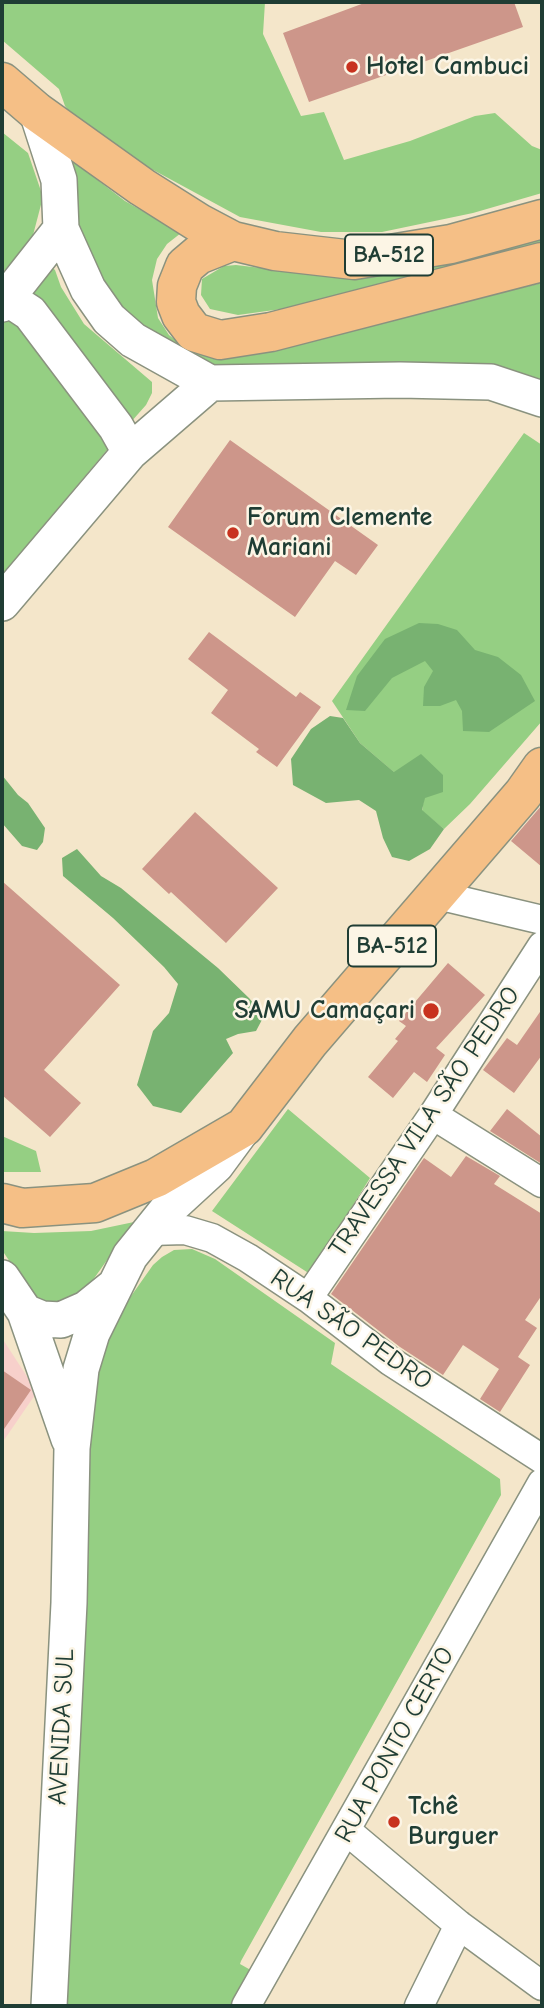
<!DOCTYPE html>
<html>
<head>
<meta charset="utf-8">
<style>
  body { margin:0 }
  #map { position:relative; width:544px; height:2008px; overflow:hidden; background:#f4e6ca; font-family:"Comic Neue",sans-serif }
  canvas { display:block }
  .frame { position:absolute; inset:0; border:4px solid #1f3d34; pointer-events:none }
</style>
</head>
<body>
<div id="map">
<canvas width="544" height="2008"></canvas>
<div class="frame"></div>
</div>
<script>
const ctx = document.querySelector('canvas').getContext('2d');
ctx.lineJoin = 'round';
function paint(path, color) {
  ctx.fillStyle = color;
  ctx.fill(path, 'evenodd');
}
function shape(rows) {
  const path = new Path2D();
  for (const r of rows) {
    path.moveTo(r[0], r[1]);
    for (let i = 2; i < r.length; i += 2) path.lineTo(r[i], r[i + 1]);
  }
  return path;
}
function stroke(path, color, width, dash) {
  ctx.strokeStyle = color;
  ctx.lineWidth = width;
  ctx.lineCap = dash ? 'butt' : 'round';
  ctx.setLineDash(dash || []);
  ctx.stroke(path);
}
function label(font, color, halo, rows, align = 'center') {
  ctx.font = font + ' "Comic Neue",sans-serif';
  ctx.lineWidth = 5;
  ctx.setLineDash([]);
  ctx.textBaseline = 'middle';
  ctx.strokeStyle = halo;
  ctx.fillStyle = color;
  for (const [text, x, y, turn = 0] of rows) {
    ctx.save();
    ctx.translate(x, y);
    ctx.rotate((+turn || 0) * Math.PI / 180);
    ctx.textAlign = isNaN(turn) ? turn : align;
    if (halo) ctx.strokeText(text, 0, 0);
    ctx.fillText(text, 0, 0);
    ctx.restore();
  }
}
const built = shape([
  [2,1338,37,1392,2,1443]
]);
const green = shape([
  [2,2,265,2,263,34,301,116,324,112,344,160,410,141,475,116,495,113,532,146,542,150,542,193,473,213,382,232,321,232,240,217,133,159,79,125,65,106,59,89,2,40],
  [2,132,28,153,43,197,32,239,2,273],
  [57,149,125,201,181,233,167,244,157,259,152,280,158,318,169,335,190,352,220,359,542,283,542,385,218,371,128,322,79,240],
  [542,237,542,247,340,301,238,315,210,309,201,295,202,279,224,266,236,265,328,276,383,275,421,270],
  [50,266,55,270,61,287,84,324,152,382,152,393,146,405,123,431,26,291],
  [17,317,107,443,107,450,2,575,2,320],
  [524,433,542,445,542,721,470,804,444,829,422,811,424,798,360,743,332,701],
  [288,1109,370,1178,310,1274,212,1211],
  [2,1136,36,1151,41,1172,2,1172],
  [134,1222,83,1294,61,1306,37,1302,21,1284,10,1262,2,1250,2,1231,34,1233,91,1231],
  [192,1249,215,1259,335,1343,331,1364,500,1479,501,1495,241,1961,240,1964,256,1973,236,2006,64,2006,89,1543,89,1377,105,1333,153,1265,162,1257,174,1250]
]);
const forest = shape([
  [419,623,438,624,457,630,475,650,498,657,521,675,535,701,489,732,463,731,462,711,456,700,440,706,423,706,424,687,433,671,425,661,392,678,365,711,346,710,357,676,385,639],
  [330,716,343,718,360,743,394,772,421,754,443,775,443,792,425,798,422,810,444,829,430,849,409,861,392,857,383,838,376,811,359,800,326,803,293,785,291,759,311,729],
  [2,775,18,795,28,803,45,828,43,842,37,850,22,846,2,823],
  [77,849,101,876,121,888,218,968,249,998,264,1016,256,1031,238,1034,226,1039,233,1053,181,1113,153,1106,137,1085,153,1031,169,1013,178,984,164,967,113,918,63,876,62,858]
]);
const building = shape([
  [367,2,514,2,523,27,309,102,283,33],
  [230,440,378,545,356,575,335,561,295,617,168,527],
  [209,632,296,697,300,692,321,707,277,767,256,752,259,749,211,713,228,690,188,659],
  [542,805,542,867,511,841],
  [195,812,278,888,226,943,171,892,169,894,142,869],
  [2,881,120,985,44,1070,81,1103,50,1137,2,1095],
  [448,963,485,995,436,1048,445,1055,427,1082,414,1072,393,1098,368,1077,398,1041,395,1039,406,1026,399,1021],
  [542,1009,542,1055,514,1093,483,1070,507,1038,517,1045],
  [507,1109,542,1137,542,1164,490,1131],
  [466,1156,500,1176,494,1184,542,1214,542,1295,525,1320,537,1328,518,1357,530,1365,500,1412,480,1399,499,1369,463,1345,443,1375,400,1347,331,1294,424,1158,451,1177],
  [2,1370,31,1390,2,1432]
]);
const minor = shape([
  [437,895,542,920],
  [433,1115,542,1183],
  [150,1231,185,1230,212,1238,248,1258,308,1298,390,1361,542,1459],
  [308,1298,433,1115,542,946],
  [347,1831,459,1925,542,1986],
  [246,2006,542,1483],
  [419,2006,459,1925]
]);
const tertiary = shape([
  [37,112,59,180,61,229,88,289,109,319,133,340,210,383],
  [7,298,30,313,116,427,130,452],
  [2,304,61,229],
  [2,603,130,452,210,383,400,380,491,382,542,399],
  [2,1278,25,1312,69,1439],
  [25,1312,42,1319,61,1320,86,1309,112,1288],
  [49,2006,69,1603,72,1448,81,1369,92,1333,130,1256,167,1210,216,1165,244,1127]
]);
const primary = shape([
  [2,82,37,112,142,187,199,223,233,241,275,251,354,260,451,244,542,219],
  [233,241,198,255,185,266,177,286,176,302,181,315,194,332,220,340,271,332,542,262],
  [2,1203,22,1208,95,1203,156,1178,244,1127,310,1041,523,794,542,767]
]);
const markers = [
  [352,67,7,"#c8321e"],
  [233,533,7,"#c8321e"],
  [431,1011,9,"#c8321e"],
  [394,1822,7,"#c8321e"]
];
const shields = [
  [389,255,88],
  [392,946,88]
];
const shieldNames = [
  ["BA-512",389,255],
  ["BA-512",392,946]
];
const poiNames = [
  ["Hotel Cambuci",366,67],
  ["Forum Clemente",247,518],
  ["Mariani",247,548],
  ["SAMU Camaçari",415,1011,"right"],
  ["Tchê",408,1807],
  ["Burguer",408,1837]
];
const streetNames = [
  ["TRAVESSA VILA SÃO PEDRO",425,1122,-56],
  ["RUA SÃO PEDRO",351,1330,35],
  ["AVENIDA SUL",62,1727,-87],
  ["RUA PONTO CERTO",395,1745,-61]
];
paint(built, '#f7d0cb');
paint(green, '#95cf83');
paint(forest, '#78b271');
paint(building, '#cd968a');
stroke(minor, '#8a927f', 31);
stroke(tertiary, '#8a927f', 38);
stroke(primary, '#8a927f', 41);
stroke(minor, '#fff', 28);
stroke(tertiary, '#fff', 35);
stroke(primary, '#f5bf86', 38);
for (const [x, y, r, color] of markers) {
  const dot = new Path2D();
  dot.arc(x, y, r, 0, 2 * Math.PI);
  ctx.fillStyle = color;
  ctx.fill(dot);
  stroke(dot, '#fcf5e5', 2.5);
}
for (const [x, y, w] of shields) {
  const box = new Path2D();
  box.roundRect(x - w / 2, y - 20.5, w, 41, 5);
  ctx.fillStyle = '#fcf5e5';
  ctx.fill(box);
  stroke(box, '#1f3d34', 2);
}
label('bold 24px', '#1f3d34', null, shieldNames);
label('bold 26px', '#1f3d34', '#fcf5e5', poiNames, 'left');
label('26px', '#1f3d34', '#fcf5e5', streetNames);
</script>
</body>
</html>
